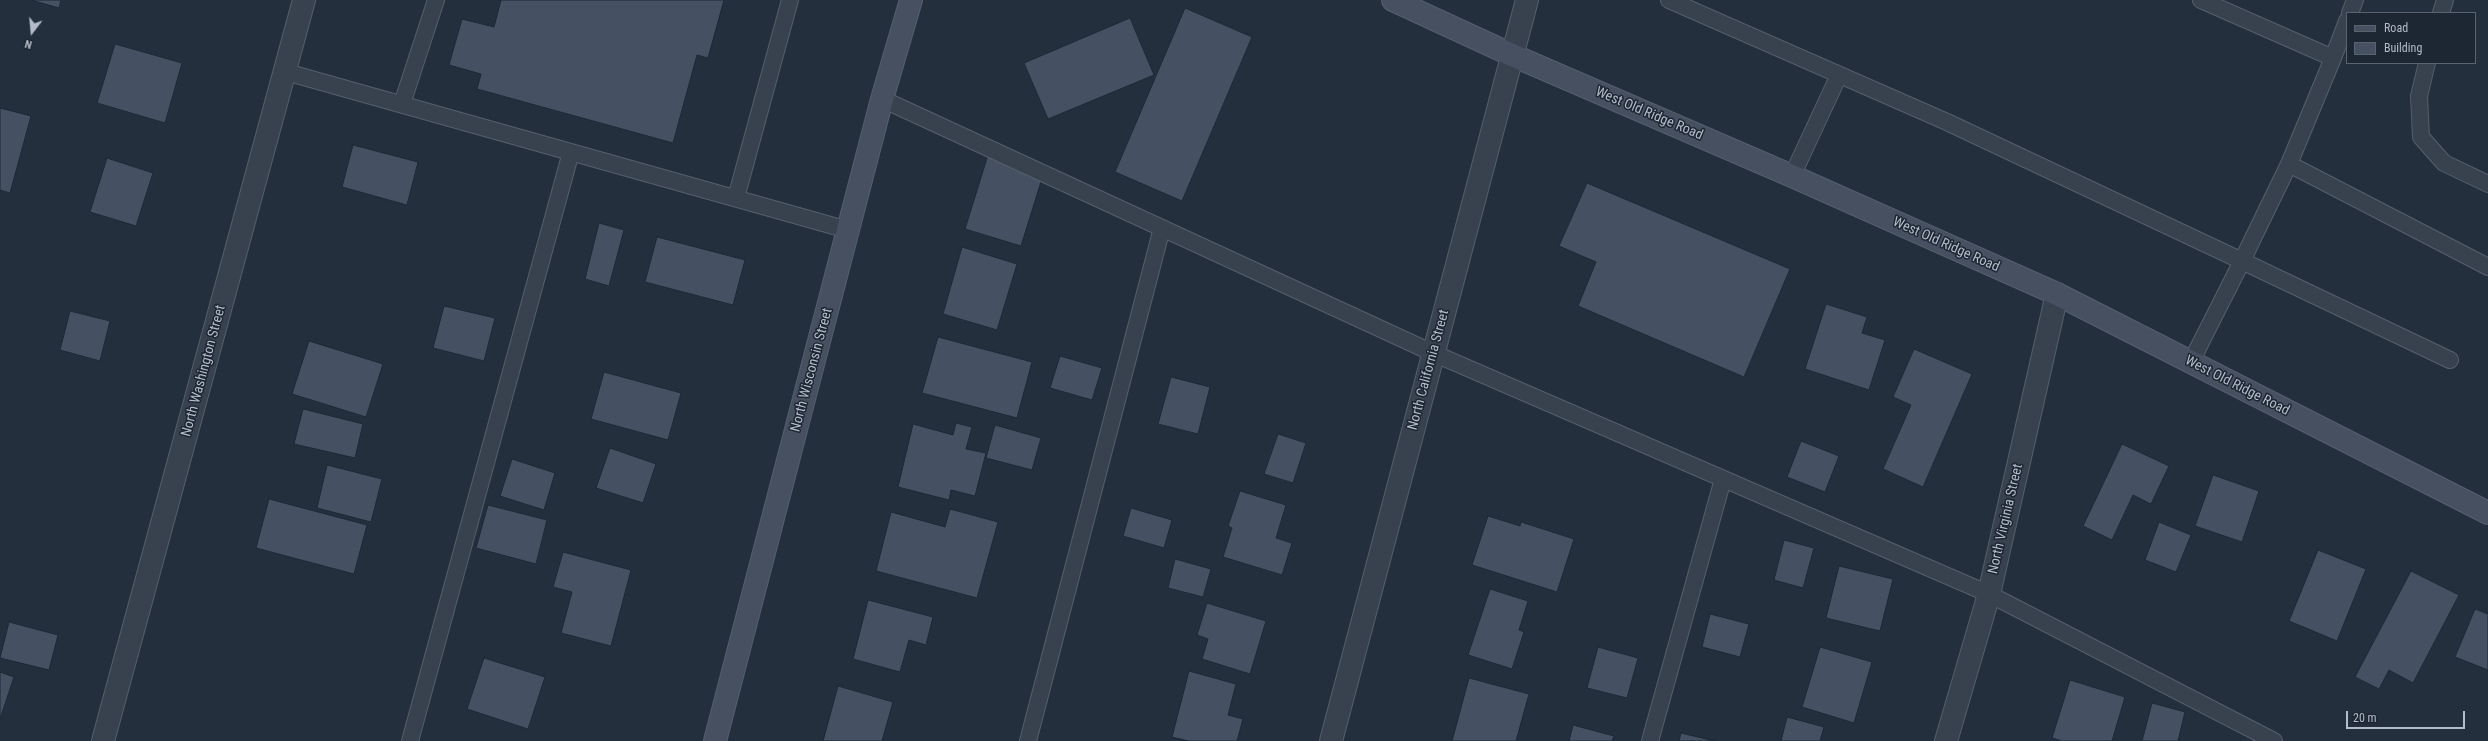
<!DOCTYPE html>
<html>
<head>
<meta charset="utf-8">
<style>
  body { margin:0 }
  #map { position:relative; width:2488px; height:741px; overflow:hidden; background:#242f3e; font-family:"Roboto Condensed",sans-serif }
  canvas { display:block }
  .legend { position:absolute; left:2346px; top:12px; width:130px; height:52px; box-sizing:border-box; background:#1d2633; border:1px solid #59626f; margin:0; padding:5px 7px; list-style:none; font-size:12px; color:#b4bcc9 }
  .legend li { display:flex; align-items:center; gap:8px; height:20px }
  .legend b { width:20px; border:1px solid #59626f }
  .north { position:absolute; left:12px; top:12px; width:40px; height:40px; -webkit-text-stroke:3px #1d2633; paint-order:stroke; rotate:196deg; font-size:11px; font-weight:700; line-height:16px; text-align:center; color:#b4bcc9 }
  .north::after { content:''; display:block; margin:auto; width:14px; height:18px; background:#b4bcc9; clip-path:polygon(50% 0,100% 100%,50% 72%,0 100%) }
  .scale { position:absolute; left:2346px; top:711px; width:119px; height:18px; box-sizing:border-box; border:2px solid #b4bcc9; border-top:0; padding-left:5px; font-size:12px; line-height:14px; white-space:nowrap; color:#b4bcc9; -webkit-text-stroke:3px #1d2633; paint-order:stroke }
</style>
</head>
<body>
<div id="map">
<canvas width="2488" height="741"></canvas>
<ul class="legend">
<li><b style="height:5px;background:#465061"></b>Road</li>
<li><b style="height:11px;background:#455162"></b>Building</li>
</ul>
<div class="north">N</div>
<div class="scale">20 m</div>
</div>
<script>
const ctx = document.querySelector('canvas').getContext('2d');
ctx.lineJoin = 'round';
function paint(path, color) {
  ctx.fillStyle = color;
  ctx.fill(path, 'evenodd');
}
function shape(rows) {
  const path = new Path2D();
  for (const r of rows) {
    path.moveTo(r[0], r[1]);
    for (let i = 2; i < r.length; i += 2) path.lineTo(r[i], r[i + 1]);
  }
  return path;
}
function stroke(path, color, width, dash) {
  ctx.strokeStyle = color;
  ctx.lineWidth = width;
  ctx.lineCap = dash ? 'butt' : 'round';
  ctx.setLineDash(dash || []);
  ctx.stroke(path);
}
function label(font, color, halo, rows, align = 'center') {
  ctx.font = font + ' "Roboto Condensed",sans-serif';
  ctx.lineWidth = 3;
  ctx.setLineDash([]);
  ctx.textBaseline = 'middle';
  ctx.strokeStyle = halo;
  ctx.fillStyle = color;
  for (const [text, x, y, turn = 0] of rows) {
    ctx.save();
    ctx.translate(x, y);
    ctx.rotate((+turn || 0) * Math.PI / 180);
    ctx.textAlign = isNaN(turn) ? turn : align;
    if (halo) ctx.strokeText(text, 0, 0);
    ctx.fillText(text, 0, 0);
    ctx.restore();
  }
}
const building = shape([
  [31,0,61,0,59,8,31,0],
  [501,0,724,0,708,58,697,55,673,143,477,89,481,74,449,65,462,19,494,27,501,0],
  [1185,8,1252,37,1182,201,1115,172,1185,8],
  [1130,18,1154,75,1048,119,1024,63,1130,18],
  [115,44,182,63,165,123,97,103,115,44],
  [0,108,31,116,10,193,0,190,0,108],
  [353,145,418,162,407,205,342,187,353,145],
  [988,155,1044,172,1021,246,965,229,988,155],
  [107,158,153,173,136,226,90,212,107,158],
  [1587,183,1790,269,1744,377,1578,306,1596,262,1559,246,1587,183],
  [599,223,624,230,609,286,585,279,599,223],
  [657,237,745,260,733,305,645,282,657,237],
  [962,247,1017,264,997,330,943,314,962,247],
  [1826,304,1867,317,1862,333,1885,340,1869,390,1805,369,1826,304],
  [444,306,495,318,484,361,433,348,444,306],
  [70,311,110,321,100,361,60,350,70,311],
  [938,337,1032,362,1017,418,922,393,938,337],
  [309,341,383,364,366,417,292,394,309,341],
  [1914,349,1972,374,1923,487,1883,469,1911,405,1893,397,1914,349],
  [1060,356,1102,368,1092,400,1050,388,1060,356],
  [604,372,681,393,668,440,591,419,604,372],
  [1171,377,1210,387,1198,434,1158,424,1171,377],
  [303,409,363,424,355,458,294,444,303,409],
  [956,423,972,427,966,449,986,453,975,496,951,490,949,500,898,487,913,424,953,435,956,423],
  [995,425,1041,438,1032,470,986,458,995,425],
  [1278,434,1306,443,1293,483,1264,474,1278,434],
  [1801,441,1839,456,1825,492,1787,477,1801,441],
  [2122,444,2169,466,2151,504,2133,495,2112,540,2083,526,2122,444],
  [610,448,656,464,643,503,596,488,610,448],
  [512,459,555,473,544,510,500,496,512,459],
  [327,465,382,479,371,522,317,508,327,465],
  [2213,475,2259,491,2242,542,2195,526,2213,475],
  [1240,491,1286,505,1276,538,1292,543,1282,575,1223,557,1232,528,1228,526,1240,491],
  [269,499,367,525,354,574,256,548,269,499],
  [488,505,547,520,536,564,476,548,488,505],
  [1131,508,1172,520,1164,548,1123,536,1131,508],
  [950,509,998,522,977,598,876,571,891,512,945,527,950,509],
  [1488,516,1520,526,1521,522,1574,539,1557,592,1472,565,1488,516],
  [2159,522,2191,535,2176,572,2145,560,2159,522],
  [1784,540,1814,548,1803,588,1774,580,1784,540],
  [2318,550,2366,569,2337,641,2289,621,2318,550],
  [563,552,631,570,611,646,561,633,572,592,553,587,563,552],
  [1175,559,1211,569,1203,597,1168,588,1175,559],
  [1839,566,1893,579,1880,631,1826,618,1839,566],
  [2411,571,2459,595,2413,683,2389,670,2379,689,2355,677,2411,571],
  [1490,589,1528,601,1519,630,1524,632,1512,669,1468,655,1490,589],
  [868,600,933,617,926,645,909,640,900,672,853,659,868,600],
  [1207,603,1266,621,1250,674,1202,659,1208,639,1197,635,1207,603],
  [2475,609,2488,614,2488,670,2455,657,2475,609],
  [1710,614,1749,624,1740,657,1702,647,1710,614],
  [9,622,58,635,49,670,0,658,9,622],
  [1598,647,1638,658,1627,698,1587,688,1598,647],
  [1820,647,1872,662,1854,723,1802,707,1820,647],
  [484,658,545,677,528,729,467,709,484,658],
  [1189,671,1236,684,1228,715,1243,719,1237,741,1189,741,1172,737,1189,671],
  [0,672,14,677,0,719,0,672],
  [1469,678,1529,694,1516,741,1452,741,1469,678],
  [2070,680,2125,697,2112,741,2062,741,2052,738,2070,680],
  [838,686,893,702,882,741,823,741,838,686],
  [2152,703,2185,712,2178,741,2142,741,2152,703],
  [1787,717,1824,727,1820,741,1781,741,1787,717],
  [1573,725,1614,736,1612,741,1569,741,1573,725],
  [1681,733,1715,741,1679,741,1681,733]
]);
const lane = shape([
  [1669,0,1947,122,2242,261,2191,362],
  [2201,0,2333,58,2289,164,2242,261,2450,360],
  [2350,13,2355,0],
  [2441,13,2445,0],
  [2333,58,2347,21],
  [2427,63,2419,96,2421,137,2444,163,2488,184],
  [286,72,848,230],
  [882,99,1433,353,1989,594,2274,741],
  [402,104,436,0],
  [2289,164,2488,267],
  [1792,176,1839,75],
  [736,198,790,0],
  [410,741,571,152],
  [1028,741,1162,228],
  [1650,741,1723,479]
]);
const street = shape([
  [103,741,304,0],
  [1331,741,1527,0],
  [1946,741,1989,594,2057,294]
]);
const secondary = shape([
  [1393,0,1512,55,1792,176,2057,294,2488,513],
  [715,741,882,99,911,0]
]);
const streetNames = [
  ["West Old Ridge Road",1649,114,23],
  ["West Old Ridge Road",1946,245,24],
  ["North Wisconsin Street",812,370,-75],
  ["North California Street",1429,370,-75],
  ["North Washington Street",204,371,-75],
  ["West Old Ridge Road",2237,386,27],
  ["North Virginia Street",2006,519,-77]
];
paint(building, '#455162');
stroke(building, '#1f2835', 1);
stroke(lane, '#565f6c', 18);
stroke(street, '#565f6c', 24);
stroke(secondary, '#565f6c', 24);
stroke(lane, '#38414e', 16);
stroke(street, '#38414e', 22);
stroke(secondary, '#465061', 22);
label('14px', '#b4bcc9', '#1d2633', streetNames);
</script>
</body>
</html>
